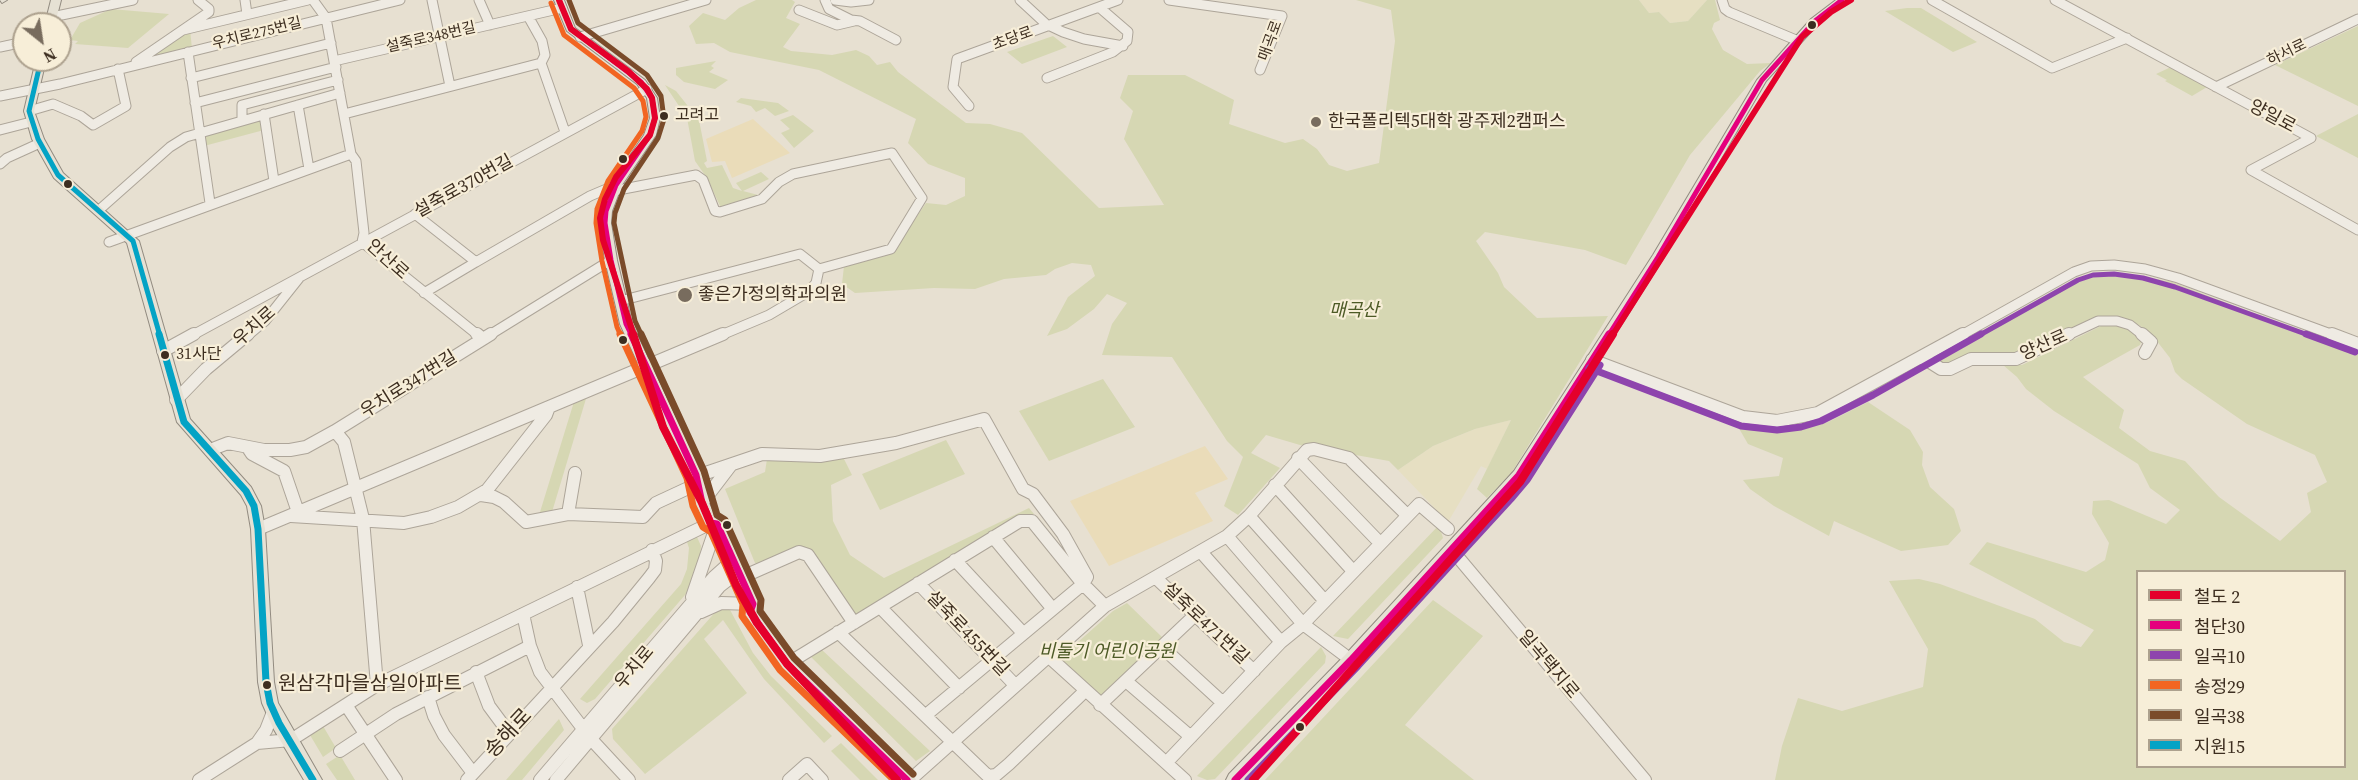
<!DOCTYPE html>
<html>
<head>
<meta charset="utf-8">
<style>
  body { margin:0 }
  #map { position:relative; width:2358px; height:780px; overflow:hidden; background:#e7e0d1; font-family:"Source Serif 4","Noto Sans KR",serif }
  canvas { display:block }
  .legend { position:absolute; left:2136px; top:570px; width:210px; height:198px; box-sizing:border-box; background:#f7eed8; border:2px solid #ada18e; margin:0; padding:8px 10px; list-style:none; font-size:18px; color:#3d2e20 }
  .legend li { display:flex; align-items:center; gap:12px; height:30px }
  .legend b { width:30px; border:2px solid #ada18e }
  .north { position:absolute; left:12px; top:12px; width:60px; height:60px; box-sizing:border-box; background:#f7eed8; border:2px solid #ada18e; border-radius:50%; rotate:150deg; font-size:16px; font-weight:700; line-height:24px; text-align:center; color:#3d2e20 }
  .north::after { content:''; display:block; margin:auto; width:21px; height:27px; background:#786c5e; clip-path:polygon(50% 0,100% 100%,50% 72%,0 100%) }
</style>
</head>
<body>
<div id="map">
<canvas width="2358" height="780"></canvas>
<ul class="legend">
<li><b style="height:8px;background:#e4002b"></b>철도 2</li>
<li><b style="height:8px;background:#e5007d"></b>첨단30</li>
<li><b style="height:8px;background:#8e44ad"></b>일곡10</li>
<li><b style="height:8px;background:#f26522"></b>송정29</li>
<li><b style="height:8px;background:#7a4b2a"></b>일곡38</li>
<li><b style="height:8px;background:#03a3c5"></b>지원15</li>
</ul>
<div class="north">N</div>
</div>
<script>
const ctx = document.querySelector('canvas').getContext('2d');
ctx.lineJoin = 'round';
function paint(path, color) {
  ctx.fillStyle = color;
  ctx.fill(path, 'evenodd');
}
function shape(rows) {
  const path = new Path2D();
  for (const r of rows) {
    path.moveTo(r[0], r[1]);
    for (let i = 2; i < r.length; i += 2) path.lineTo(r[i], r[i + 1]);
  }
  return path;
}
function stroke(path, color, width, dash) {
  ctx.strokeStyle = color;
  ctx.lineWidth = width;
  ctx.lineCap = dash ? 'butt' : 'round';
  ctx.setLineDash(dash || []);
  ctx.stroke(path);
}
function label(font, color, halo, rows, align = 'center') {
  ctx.font = font + ' "Source Serif 4","Noto Sans KR",serif';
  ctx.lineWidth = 4.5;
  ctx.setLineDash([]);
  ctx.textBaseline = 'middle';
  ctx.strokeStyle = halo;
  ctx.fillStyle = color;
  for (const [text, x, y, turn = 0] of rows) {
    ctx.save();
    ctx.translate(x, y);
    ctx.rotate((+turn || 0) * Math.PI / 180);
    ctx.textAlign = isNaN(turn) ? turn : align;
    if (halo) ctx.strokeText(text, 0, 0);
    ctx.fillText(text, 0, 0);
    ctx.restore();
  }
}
const farmland = shape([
  [1639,0,1707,0,1688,21,1670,23,1659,12,1649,13],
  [1511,420,1487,469,1481,466,1448,522,1398,470,1433,446,1475,429]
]);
const green = shape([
  [756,0,792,0,795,2,786,18,800,24,783,47,791,51,832,55,856,50,869,56,877,65,890,62,898,72,966,123,990,124,1022,133,1099,208,1164,205,1124,139,1133,111,1120,98,1128,75,1185,75,1234,100,1229,124,1285,143,1303,139,1317,149,1329,165,1347,171,1379,163,1395,41,1391,10,1356,0,1639,0,1649,13,1659,12,1670,23,1688,21,1707,0,1715,0,1720,20,1714,23,1712,29,1723,50,1747,64,1771,63,1760,71,1690,155,1626,265,1585,250,1485,232,1476,241,1498,273,1504,287,1537,318,1608,316,1512,472,1487,498,1477,489,1511,420,1475,429,1433,446,1398,470,1389,461,1300,445,1266,435,1251,453,1280,468,1238,515,1224,506,1243,457,1227,441,1172,357,1102,355,1112,324,1127,303,1107,294,1094,309,1067,329,1047,336,1068,297,1095,276,1091,265,1072,263,1055,269,1046,275,1004,279,975,289,934,288,855,293,842,284,844,266,892,253,926,203,946,205,965,196,965,178,928,164,908,143,916,119,819,70,730,52,714,43,696,44,689,26,703,13,725,20,739,8],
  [1907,8,1921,8,1977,42,1953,52,1885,11],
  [111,9,169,14,128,48,75,44,78,41,70,40,80,23],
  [2358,26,2358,106,2275,65],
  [190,29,192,49,145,59],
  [1053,36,1067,47,1022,64,1007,52],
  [716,61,711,66,714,68,709,72,728,80,715,89,684,82,676,75,676,68],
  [2171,67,2207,87,2192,96,2165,81,2167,80,2156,74],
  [665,85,676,91,699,120,707,161,704,163,707,168,722,165,733,188,742,191,736,183,761,172,769,179,743,191,758,195,721,208,707,178,695,161,687,118],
  [741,98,778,103,789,111,775,116,765,108,756,112,751,106,736,102],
  [2358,114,2358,158,2316,136],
  [793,115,814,131,794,148,781,133,790,129,780,120],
  [262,116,264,130,204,146,202,132],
  [2110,273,2147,277,2172,282,2358,353,2358,780,1775,780,1782,746,1798,698,1842,711,1923,687,1928,649,1889,581,1919,579,1940,584,2035,619,2064,642,2081,647,2094,630,1969,564,1987,542,2086,572,2105,560,2109,543,2092,514,2093,501,2109,500,2166,524,2180,510,2150,488,2138,464,2054,411,2026,389,2017,377,2003,365,2022,365,2101,326,2115,324,2127,327,2142,339,2140,345,2083,377,2124,410,2119,428,2150,451,2185,461,2219,497,2280,541,2311,512,2307,493,2327,482,2315,455,2247,424,2182,379,2175,372,2170,358,2153,336,2139,325,2117,317,2084,322,2012,356,1947,367,1936,361,2059,290,2097,275],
  [2138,572,2344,572,2344,766,2138,766],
  [1103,379,1135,427,1049,461,1019,411],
  [577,392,588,392,552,512,540,512],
  [1868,402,1910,430,1923,452,1922,465,1930,487,1954,509,1961,531,1948,545,1901,551,1834,521,1829,536,1774,506,1750,489,1743,480,1779,476,1783,458,1748,444,1737,425,1791,430,1809,427,1828,422],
  [946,440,965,474,880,510,862,474],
  [767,459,844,459,852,475,831,485,833,521,850,555,884,578,1029,508,1034,514,1012,522,862,614,854,614,811,552,761,565,755,563,725,489,765,472],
  [1439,525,1443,538,1348,639,1333,636],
  [694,536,697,537,701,546,700,559,696,574,685,595,595,699,587,703,580,699,681,584,687,569,689,548,686,539],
  [1433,600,1483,636,1405,725,1474,780,1265,780],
  [1127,603,1163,638,1100,696,1063,664,1060,658,1113,611],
  [728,606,753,653,771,676,832,736,824,743,764,679,723,620,704,639,747,693,645,774,613,739,612,729,718,609],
  [1321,647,1326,656,1325,663,1215,779,1207,780,1197,776],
  [821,649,930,751,916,761,810,656],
  [559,719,564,730,522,780,506,780],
  [323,726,336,748,323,757,310,735],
  [841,743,878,780,860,780,831,751],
  [340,755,355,780,337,780,326,764]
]);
const sand = shape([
  [753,119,790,153,732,178,725,161,712,162,706,139],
  [1205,446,1228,479,1195,493,1213,521,1109,566,1070,501]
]);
const minorFar1 = shape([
  [245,0,247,14],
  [313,0,326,18,351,154,356,161,364,233,362,242,479,336],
  [432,0,450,86],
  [479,0,490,25],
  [825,0,829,9,851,20,860,21,896,40],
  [835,0,851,2,869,0],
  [1020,0,1046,24,1063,32,1084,39,1123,46],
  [1169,0,1282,16,1260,70],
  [1722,0,1725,9,1729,12,1796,40],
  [1932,0,2052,68,2127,38],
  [2055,0,2311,138,2251,170,2358,230],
  [799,10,837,25,854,21],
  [528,16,542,41,545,55,541,63],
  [52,17,133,0],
  [183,30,308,0],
  [580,37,706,0],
  [0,47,24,42],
  [188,52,210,203],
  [334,61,562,8],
  [136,62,209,12,209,9,198,0],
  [541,63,565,132],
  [191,78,331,43],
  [1047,78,1113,52,1127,41,1128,32,1099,7],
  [2216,87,2358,19],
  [0,96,60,84,400,0],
  [195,103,336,67],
  [298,105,309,169],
  [969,106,953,87,957,59,1118,0],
  [29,111,53,104,81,116,93,125,126,106,118,69],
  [264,114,274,181],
  [344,114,541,63],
  [242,120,242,105,338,80],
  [0,130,31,122],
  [0,164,7,158,40,143],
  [613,191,696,175,703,180,715,211,720,212,762,199,779,182,793,174,892,153,922,198,891,249,819,269],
  [99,210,170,147,186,137,340,93],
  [415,214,476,262,424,293],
  [109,242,351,154],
  [476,262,590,196,616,185],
  [620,301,800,254,819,269],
  [191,336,647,89],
  [247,336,265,321,300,277],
  [488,336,611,260],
  [719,336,769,315,808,292,816,283,819,269],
  [1960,336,2074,272,2091,266,2114,265,2145,269,2178,278,2336,336],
  [2066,336,2098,321,2117,321,2130,325,2144,336]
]);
const minor = shape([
  [477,334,483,339],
  [2142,334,2151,342,2145,353],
  [2332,334,2358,344],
  [163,351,194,334],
  [1922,357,1941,369,1950,369,1971,359,2016,359,2069,334],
  [1592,360,1743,417,1777,421,1818,413,1963,334],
  [176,400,206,369,248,334],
  [335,431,491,334],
  [248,448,252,454,284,471,298,512],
  [210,450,228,443,264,450,290,450,306,447,335,431,344,442,363,519,377,685],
  [1298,458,1380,543],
  [697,476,762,454,820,456,896,443,984,419,1023,489,1033,494,1063,534,1087,577,1083,584,926,715],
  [1275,485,1353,571],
  [481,495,494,497,504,502,526,522,568,514,643,517,656,503,699,483],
  [702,503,731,465],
  [568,514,575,473],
  [291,516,404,523,431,517,458,507,487,490,546,415,549,407],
  [1249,516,1324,600],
  [258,529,723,334],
  [1227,536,1303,624,1351,660],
  [993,537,1052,608],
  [1452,550,1645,780],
  [1201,552,1281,642],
  [955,560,1023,633],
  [740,578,799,552,808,555,854,623],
  [1156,578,1254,671],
  [918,583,1015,685],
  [577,587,589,645],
  [692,597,717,524],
  [880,607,959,688],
  [701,612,721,603,753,604],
  [523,614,530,646,540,672,591,739,629,780],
  [838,632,988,776,996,775,1009,764,1085,691],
  [1162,647,1223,703],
  [1048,656,1185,780],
  [787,664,1020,521,1032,521,1083,584,1105,606],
  [476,672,489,706,509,733],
  [1126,681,1191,737],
  [428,697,434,716,444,735,473,773],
  [346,705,396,780],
  [1100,705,1194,616],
  [273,712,266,730,257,743,291,740,377,685,711,523],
  [340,751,396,714,530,646],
  [1166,763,1281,642,1303,624,1419,504,1448,529],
  [199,780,257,743],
  [467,780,613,622,649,578,655,570,656,561,652,550],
  [540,780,714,577,733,560],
  [556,780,720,586,738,572],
  [789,780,807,764,822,780],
  [910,780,1105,606,1227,536,1249,516,1307,450,1314,449,1349,458,1407,515]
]);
const major = shape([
  [0,0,7,0,2,3,0,0],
  [51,0,61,0,55,24,45,24,51,0],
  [554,0,564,0,575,28,645,80,657,98,660,118,656,135,622,185,612,211,611,223,617,260,632,324,703,475,709,503,716,518,722,520,761,604,758,611,793,659,913,774,916,780,895,780,781,669,742,612,745,604,712,529,706,527,704,523,695,503,689,475,620,324,605,260,599,223,600,211,610,185,644,135,650,118,647,98,637,84,567,31,554,0],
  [1836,0,1847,0,1819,23,1766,81,1664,257,1524,479,1357,665,1247,780,1226,780,1229,774,1345,655,1514,471,1653,255,1757,80,1811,19,1836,0],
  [36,60,46,60,34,111,44,139,63,173,139,241,190,419,251,487,261,506,265,529,274,682,278,703,322,780,304,780,273,728,262,703,258,682,251,529,247,506,241,495,177,422,127,243,54,178,32,139,24,111,36,60]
]);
const bus1Far1 = shape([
  [559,0,571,29,641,82,652,98,655,118,650,135,616,185,606,211,605,223,611,260,626,324,632,336],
  [1608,336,1658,257,1762,80,1815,21,1842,0]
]);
const bus1 = shape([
  [631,334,696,475,702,503,711,523,717,524,753,604,750,612,787,664,907,780],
  [1235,780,1351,660,1519,475,1609,334]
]);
const bus2Far1 = shape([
  [1978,336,2078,280,2093,275,2114,274,2143,278,2175,287,2311,336]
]);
const bus2 = shape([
  [2306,334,2355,352],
  [1589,368,1741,426,1777,430,1801,427,1821,421,1873,395,1981,334],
  [1248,780,1358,666,1511,499,1527,480,1600,365]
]);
const bus3Far1 = shape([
  [551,3,564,35,634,88,643,101,646,117,642,131,608,181,597,209,596,223,602,261,617,327,621,336]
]);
const bus3 = shape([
  [620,334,687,478,693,506,703,527,711,532,743,604,742,616,780,670,894,780]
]);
const bus4Far1 = shape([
  [569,0,578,23,647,75,661,96,664,119,658,138,624,189,615,213,614,223,635,321,642,336]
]);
const bus4 = shape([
  [641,334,704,471,717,515,725,520,761,600,760,611,794,658,913,774]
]);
const bus5Far1 = shape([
  [41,60,29,111,38,139,58,175,133,241,160,336]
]);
const bus5 = shape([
  [159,334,184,422,246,491,254,506,258,529,266,682,270,703,279,723,313,780]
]);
const rail1Far1 = shape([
  [559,0,571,29,628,71,647,89,652,98,655,118,650,135,616,177,605,199,600,218,603,240,634,336],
  [1612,336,1802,37,1831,12,1851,0]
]);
const rail1 = shape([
  [633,334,663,427,702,503,736,585,757,623,787,664,897,780],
  [1253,780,1520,482,1613,334]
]);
const markers = [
  [1812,25,5,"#3d2e20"],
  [664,116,5,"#3d2e20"],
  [1316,122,6,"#786c5e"],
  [623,159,5,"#3d2e20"],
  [68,184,5,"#3d2e20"],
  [685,295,8,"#786c5e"],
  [623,340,5,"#3d2e20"],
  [165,355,5,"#3d2e20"],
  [727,525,5,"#3d2e20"],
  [267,685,5,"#3d2e20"],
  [1300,727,5,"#3d2e20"]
];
const farStreetnames = [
  ["우치로275번길",257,34,-14],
  ["설죽로348번길",431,38,-13],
  ["초당로",1013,39,-20],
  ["매곡로",1271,41,-70],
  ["하서로",2287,53,-26]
];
const busNames = [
  ["고려고",675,116],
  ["31사단",176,355]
];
const streetNames = [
  ["양일로",2272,117,28],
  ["설죽로370번길",464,187,-29],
  ["안산로",387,260,42],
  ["우치로",255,327,-42],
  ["양산로",2044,346,-24],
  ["우치로347번길",409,385,-32],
  ["설죽로471번길",1205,624,43],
  ["설죽로455번길",967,634,46],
  ["일곡택지로",1548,665,50],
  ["우치로",635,668,-50]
];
const poiNames = [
  ["한국폴리텍5대학 광주제2캠퍼스",1328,122],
  ["좋은가정의학과의원",698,295]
];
const parkNames = [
  ["매곡산",1354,311],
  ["비둘기 어린이공원",1107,652]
];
const nearBusnames = [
  ["원삼각마을삼일아파트",278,685]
];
const nearStreetnames = [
  ["송해로",509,734,-47]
];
paint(farmland, '#e6dfc2');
paint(green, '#d6d7b3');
paint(sand, '#eadcb9');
stroke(minorFar1, '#ada599', 11);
stroke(minor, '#ada599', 14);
stroke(major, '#928b80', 2);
stroke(minorFar1, '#efebe3', 9);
stroke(minor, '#efebe3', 12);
paint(major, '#e6e1d4');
stroke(bus1Far1, '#e5007d', 5);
stroke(bus1, '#e5007d', 7);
stroke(bus2Far1, '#8e44ad', 5);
stroke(bus2, '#8e44ad', 7);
stroke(bus3Far1, '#f26522', 5);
stroke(bus3, '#f26522', 7);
stroke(bus4Far1, '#7a4b2a', 5);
stroke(bus4, '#7a4b2a', 7);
stroke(bus5Far1, '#03a3c5', 5);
stroke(bus5, '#03a3c5', 7);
stroke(rail1Far1, '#e4002b', 6);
stroke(rail1, '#e4002b', 8);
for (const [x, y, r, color] of markers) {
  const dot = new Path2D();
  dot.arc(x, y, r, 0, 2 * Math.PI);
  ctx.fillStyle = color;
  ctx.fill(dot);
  stroke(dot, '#f7eed8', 2);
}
label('15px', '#3d2e20', '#f7eed8', farStreetnames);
label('16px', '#3d2e20', '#f7eed8', busNames, 'left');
label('18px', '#3d2e20', '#f7eed8', streetNames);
label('18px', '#3d2e20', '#f7eed8', poiNames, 'left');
label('italic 18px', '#4d5a26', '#f7eed8', parkNames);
label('20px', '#3d2e20', '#f7eed8', nearBusnames, 'left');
label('21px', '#3d2e20', '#f7eed8', nearStreetnames);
</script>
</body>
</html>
